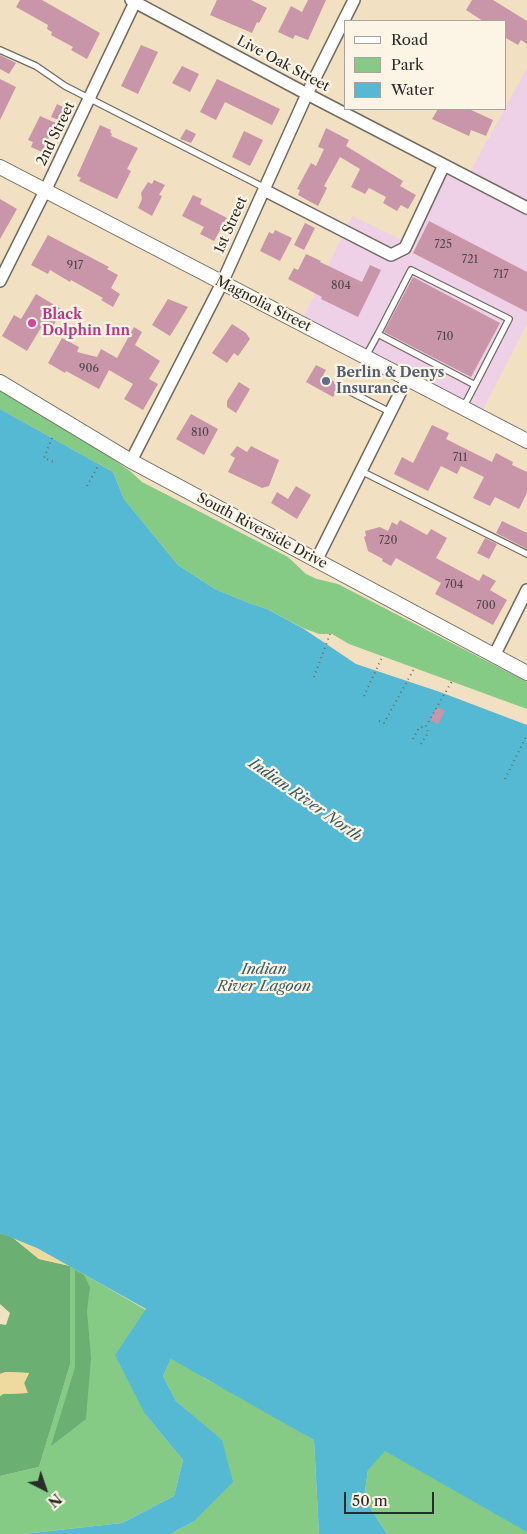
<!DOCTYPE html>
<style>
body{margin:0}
#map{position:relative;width:527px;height:1534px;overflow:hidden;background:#f1e1c2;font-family:"Libre Caslon Text",serif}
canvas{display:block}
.legend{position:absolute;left:344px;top:20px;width:162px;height:90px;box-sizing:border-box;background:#fcf5e5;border:1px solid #a8a49b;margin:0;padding:6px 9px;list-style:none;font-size:15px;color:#2b2b2b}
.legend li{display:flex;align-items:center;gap:10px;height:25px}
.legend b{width:25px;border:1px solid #a8a49b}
.north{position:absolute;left:20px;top:1464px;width:50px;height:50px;-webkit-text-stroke:4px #fcf5e5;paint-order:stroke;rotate:139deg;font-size:14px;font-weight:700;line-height:20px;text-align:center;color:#2b2b2b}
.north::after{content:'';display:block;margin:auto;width:18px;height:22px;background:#2b2b2b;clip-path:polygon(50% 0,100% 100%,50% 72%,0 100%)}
.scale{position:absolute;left:344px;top:1492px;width:90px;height:22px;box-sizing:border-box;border:2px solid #2b2b2b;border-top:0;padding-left:6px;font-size:15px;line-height:18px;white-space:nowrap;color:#2b2b2b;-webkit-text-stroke:4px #fcf5e5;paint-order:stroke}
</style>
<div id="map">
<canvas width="527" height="1534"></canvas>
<ul class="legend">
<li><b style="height:6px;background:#fff"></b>Road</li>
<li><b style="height:14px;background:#86cb85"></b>Park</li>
<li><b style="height:14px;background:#55b9d4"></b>Water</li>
</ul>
<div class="north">N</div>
<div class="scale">50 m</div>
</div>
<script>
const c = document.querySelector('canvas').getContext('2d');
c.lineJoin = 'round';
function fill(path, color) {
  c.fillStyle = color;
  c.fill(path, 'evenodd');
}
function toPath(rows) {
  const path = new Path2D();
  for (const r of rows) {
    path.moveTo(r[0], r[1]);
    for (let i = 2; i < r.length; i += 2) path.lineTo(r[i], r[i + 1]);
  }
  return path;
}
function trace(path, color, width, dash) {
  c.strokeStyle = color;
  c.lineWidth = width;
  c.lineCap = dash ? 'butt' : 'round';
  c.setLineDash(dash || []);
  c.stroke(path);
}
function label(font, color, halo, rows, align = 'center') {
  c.font = font + ' "Libre Caslon Text",serif';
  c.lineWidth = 4.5;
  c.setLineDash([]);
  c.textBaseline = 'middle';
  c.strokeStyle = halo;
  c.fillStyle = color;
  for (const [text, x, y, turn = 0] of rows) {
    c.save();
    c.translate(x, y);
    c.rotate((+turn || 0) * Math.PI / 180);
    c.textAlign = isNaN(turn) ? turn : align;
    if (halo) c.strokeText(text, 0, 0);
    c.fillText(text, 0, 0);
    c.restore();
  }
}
fill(toPath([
 [527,68,527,201,470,172],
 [439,170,527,215,527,324,482,411,303,318,352,216,404,241]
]), '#eed0e7');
fill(toPath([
 [0,389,67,427,130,471,142,482,288,557,306,574,317,579,338,584,527,682,527,709,349,644,332,634,319,634,303,628,267,609,249,603,215,589,178,565,124,499,113,472,0,409],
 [70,1266,146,1310,145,1414,183,1460,174,1496,122,1523,23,1534,0,1534,0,1476,39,1467,70,1365],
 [171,1359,196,1369,204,1378,259,1407,314,1440,319,1534,170,1534,193,1522,221,1440,176,1401,163,1376],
 [402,1448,527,1515,527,1534,387,1534,364,1498,368,1470,365,1452]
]), '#86cb85');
fill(toPath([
 [0,1233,12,1237,39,1259,70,1266,70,1365,39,1467,0,1476,0,1396,3,1394,27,1393,24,1383,29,1373,6,1372,0,1374,0,1324,6,1325,10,1313,0,1304],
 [75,1270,84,1275,90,1287,87,1311,91,1358,86,1419,51,1446,75,1367]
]), '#6caf72');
fill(toPath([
 [12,1237,37,1248,70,1266,39,1259],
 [6,1372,29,1373,24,1383,28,1393,3,1394,0,1396,0,1374]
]), '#eeda9e');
fill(toPath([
 [0,409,113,472,124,499,178,565,215,589,249,603,267,609,304,629,356,664,440,692,527,725,527,1532,385,1451,368,1470,364,1498,387,1534,319,1534,314,1440,171,1359,163,1376,176,1401,222,1440,233,1482,193,1522,170,1534,23,1534,122,1523,174,1496,183,1460,145,1414,115,1355,146,1309,37,1248,0,1233]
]), '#55b9d4');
fill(toPath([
 [20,0,42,0,100,33,87,59,71,50,73,47,51,35,52,32,47,29,48,25,16,7],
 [217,0,251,0,267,8,259,23,257,22,252,33,210,15],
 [308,0,326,0,308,40,295,35,293,39,278,32,291,6,302,12],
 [472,0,493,0,527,21,527,44,521,40,518,45,506,38,506,21,483,21,466,10],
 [141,45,158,52,138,94,121,86],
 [0,55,16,63,9,74,0,69],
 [182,66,199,74,190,92,172,83],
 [0,79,16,87,0,120],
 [217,79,280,109,272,125,225,102,216,120,200,112],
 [57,104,67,109,61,121,51,117],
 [438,109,469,109,493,120,486,136,471,130,469,136,432,119],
 [40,116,56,123,42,152,31,147,33,142,28,140],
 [100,125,111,130,110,132,112,134,111,136,138,148,127,169,131,171,117,199,79,181,81,178,77,176],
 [326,128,349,140,346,146,403,181,400,186,416,195,408,209,401,205,397,211,383,203,386,197,369,188,365,194,351,187,360,169,340,157,324,186,327,188,318,206,298,195,300,190,297,189,311,163,316,166,324,149,318,147],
 [186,129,196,134,191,143,180,139],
 [244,131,263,140,250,166,232,157],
 [154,180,165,185,159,195,162,196,152,216,138,208,142,199,141,193,148,182,152,184],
 [193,195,202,199,200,204,227,218,214,241,200,234,204,227,182,216],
 [0,199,17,209,0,239],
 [429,221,527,272,527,312,413,253],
 [305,223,315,228,304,250,294,245],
 [275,230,292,238,280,261,260,251,269,232,273,234],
 [48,235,109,267,107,269,118,275,111,288,120,294,113,307,101,300,103,298,71,280,70,282,50,270,48,274,31,265],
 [306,254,321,261,320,262,362,282,370,265,381,270,358,317,321,299,322,297,288,279,294,268,298,270],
 [413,277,500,323,471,377,384,332],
 [36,294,63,310,50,331,42,326,27,351,2,336,14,315,21,319],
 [168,299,188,307,170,336,152,325],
 [232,324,246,333,250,339,238,356,234,353,227,363,212,353],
 [134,327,142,332,135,345,160,361,149,379,158,384,143,410,124,399,133,384,109,370,99,389,66,371,65,373,48,363,62,338,79,347,77,352,97,357,101,349,117,358],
 [316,365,326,370,323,375,340,385,333,397,306,382],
 [239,382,250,389,236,413,227,407,227,401],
 [191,414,218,429,204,455,176,439],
 [432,425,449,433,446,439,492,462,496,453,513,462,512,465,527,472,527,493,519,509,495,497,490,506,473,498,484,477,461,466,457,474,441,466,428,491,394,474,402,457,413,463],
 [237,446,247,452,251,446,279,460,269,486,262,488,228,472,235,458,230,455],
 [296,486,311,495,297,519,271,503,277,492,288,499],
 [400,520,427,535,431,529,447,538,436,558,479,581,483,574,496,581,490,590,507,600,493,625,435,594,441,583,396,558,391,566,382,561,383,559,368,551,364,537,366,536,365,531,380,527,388,531,392,522,397,525],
 [502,521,527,533,527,549,496,533],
 [485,538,497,544,489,559,477,553],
 [437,707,445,711,438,724,430,720]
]), '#c896a8');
const service = toPath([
 [0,50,36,66,65,86,265,188],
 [378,334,411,270,509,319,475,385],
 [366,356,378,334,475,385,463,408],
 [345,389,390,412],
 [361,471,527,554]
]);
const minor = toPath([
 [131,0,307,94,527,208],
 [264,190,391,255,405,248,444,165],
 [0,281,45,191,136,0],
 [131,461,222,283,307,94,354,0],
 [316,561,407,379],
 [494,656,527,590]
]);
const tertiary = toPath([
 [0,167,527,441],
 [0,382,131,461,527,673]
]);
trace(service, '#706b60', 8);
trace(minor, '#706b60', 14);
trace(tertiary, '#706b60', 16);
trace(toPath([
 [52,438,44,458,54,462],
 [87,486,99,464],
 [314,677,330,634],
 [364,696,383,655],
 [379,721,384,723,415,667],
 [413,739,419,728,426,726],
 [421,744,428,733,426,726,452,681],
 [505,779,527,735]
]), '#706b60', 2, [1, 4]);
trace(service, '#fff', 5.5);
trace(minor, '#fff', 11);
trace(tertiary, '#fff', 14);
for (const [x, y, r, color] of [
 [32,323,5,"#d1479c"],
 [326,381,5,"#5c6f8a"]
]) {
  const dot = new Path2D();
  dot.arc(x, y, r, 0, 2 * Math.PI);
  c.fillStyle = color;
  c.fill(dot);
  trace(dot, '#fcf5e5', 2);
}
label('11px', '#52464a', null, [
 ["725",443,245],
 ["721",470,260],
 ["917",75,266],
 ["717",501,275],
 ["804",341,286],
 ["710",445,337],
 ["906",89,369],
 ["810",200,433],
 ["711",460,458],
 ["720",388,541],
 ["704",454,585],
 ["700",486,606]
]);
label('14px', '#2b2b2b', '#fcf5e5', [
 ["Live Oak Street",283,64,28],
 ["2nd Street",56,134,-64],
 ["1st Street",231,225,-66],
 ["Magnolia Street",263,304,27],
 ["South Riverside Drive",262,531,28]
]);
label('bold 14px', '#b23c85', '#fcf5e5', [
 ["Black",42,315],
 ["Dolphin Inn",42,331]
], 'left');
label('bold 14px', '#4e5e75', '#fcf5e5', [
 ["Berlin & Denys",336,373],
 ["Insurance",336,389]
], 'left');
label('italic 15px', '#3a5d66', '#fcf5e5', [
 ["Indian River North",305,800,35],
 ["Indian",264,970],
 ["River Lagoon",264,987]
]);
</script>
